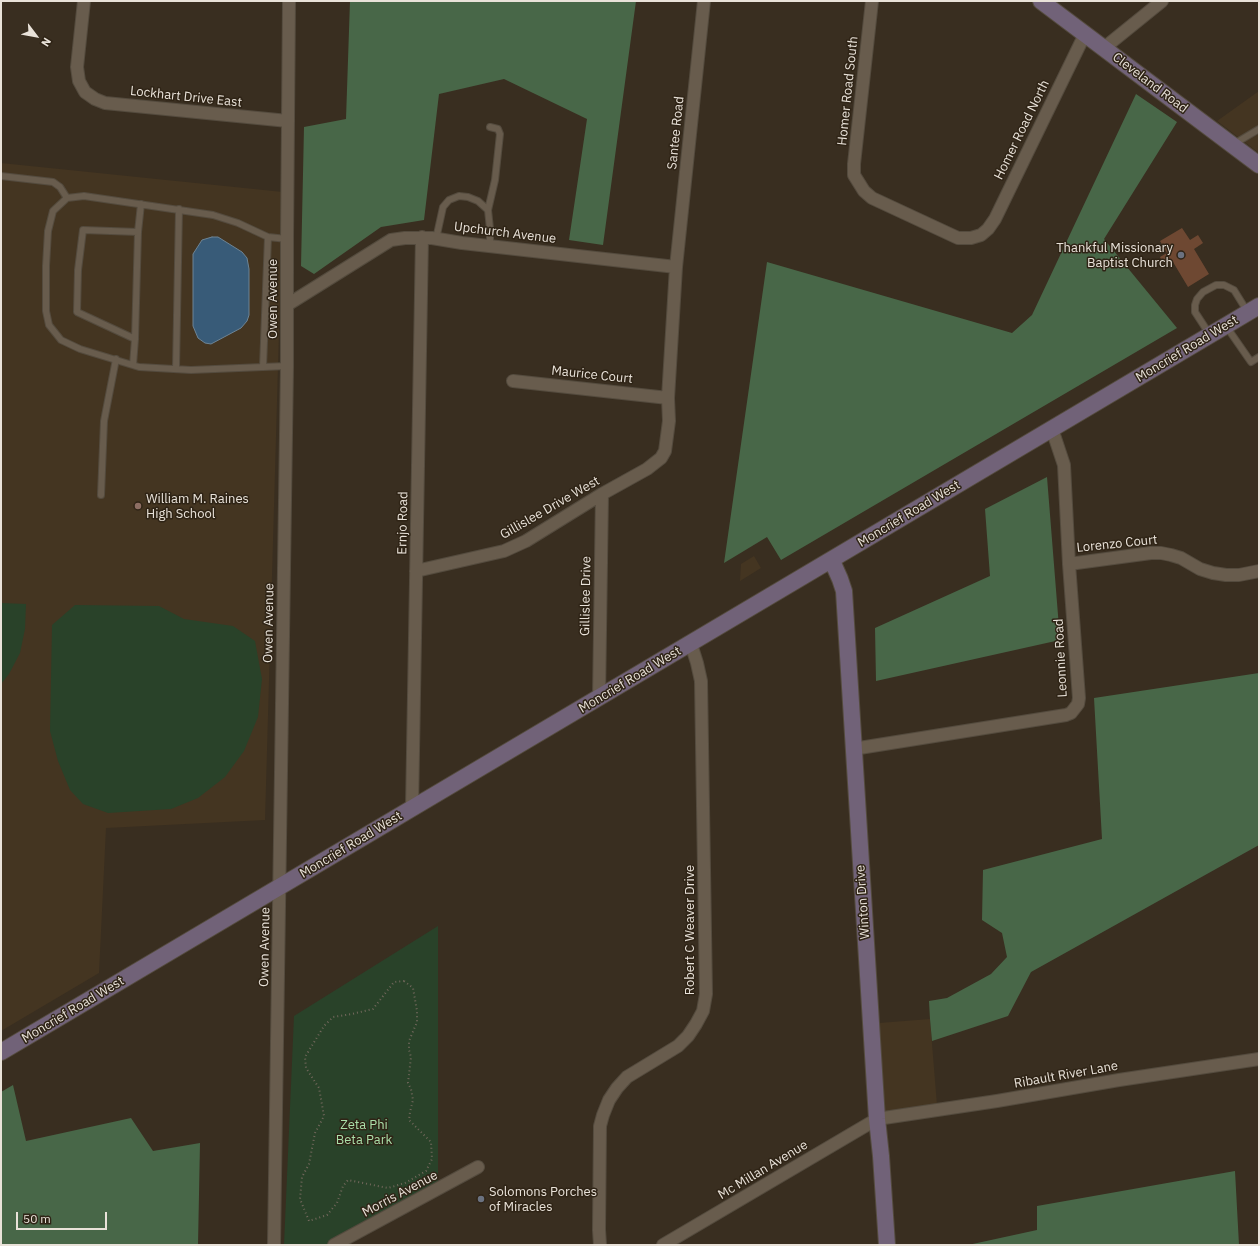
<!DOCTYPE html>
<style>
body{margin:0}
#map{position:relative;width:1260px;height:1246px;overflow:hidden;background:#392e20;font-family:"IBM Plex Sans",sans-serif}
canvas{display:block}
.frame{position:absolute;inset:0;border:2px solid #e9e2d9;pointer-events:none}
.north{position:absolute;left:16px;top:16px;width:40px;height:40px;-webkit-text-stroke:3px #2f2416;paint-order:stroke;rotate:122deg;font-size:11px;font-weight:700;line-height:16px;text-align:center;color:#e9e2d9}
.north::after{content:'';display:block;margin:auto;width:14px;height:18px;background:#e9e2d9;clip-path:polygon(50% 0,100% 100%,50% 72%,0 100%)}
.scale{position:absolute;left:16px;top:1212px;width:91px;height:18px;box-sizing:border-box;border:2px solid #e9e2d9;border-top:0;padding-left:5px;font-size:12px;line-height:14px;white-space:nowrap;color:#e9e2d9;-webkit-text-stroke:3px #2f2416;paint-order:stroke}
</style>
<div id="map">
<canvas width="1260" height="1246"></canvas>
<div class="frame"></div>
<div class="north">N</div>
<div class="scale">50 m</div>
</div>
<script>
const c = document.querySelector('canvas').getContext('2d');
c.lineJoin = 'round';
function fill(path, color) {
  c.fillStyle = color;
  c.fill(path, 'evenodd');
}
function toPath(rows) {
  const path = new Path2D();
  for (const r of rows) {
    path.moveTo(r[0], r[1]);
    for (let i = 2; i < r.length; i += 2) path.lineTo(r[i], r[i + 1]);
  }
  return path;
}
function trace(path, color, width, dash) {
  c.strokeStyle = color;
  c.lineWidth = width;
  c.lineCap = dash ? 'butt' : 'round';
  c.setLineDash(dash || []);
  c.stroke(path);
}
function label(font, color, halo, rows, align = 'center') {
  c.font = font + ' "IBM Plex Sans",sans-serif';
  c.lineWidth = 3;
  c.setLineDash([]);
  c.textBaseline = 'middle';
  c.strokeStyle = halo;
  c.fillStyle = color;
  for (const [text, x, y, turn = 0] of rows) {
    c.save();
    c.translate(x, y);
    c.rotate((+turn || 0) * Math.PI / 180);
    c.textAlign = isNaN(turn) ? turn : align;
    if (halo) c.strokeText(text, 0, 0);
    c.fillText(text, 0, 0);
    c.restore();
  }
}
fill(toPath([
 [1259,91,1259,153,1217,121],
 [1,163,283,192,265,820,106,828,99,973,1,1031],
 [754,556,761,568,740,581,741,564],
 [930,1019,937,1105,884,1112,879,1023]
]), '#443521');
fill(toPath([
 [1,603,26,604,25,629,20,653,9,674,1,684],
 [75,605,159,606,184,619,233,626,255,641,262,679,258,717,244,751,225,777,198,798,171,809,108,813,83,804,70,790,58,761,50,731,52,625],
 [438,926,438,1184,326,1245,284,1245,294,1016]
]), '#294229');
fill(toPath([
 [350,1,636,1,603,245,569,240,587,119,504,79,439,94,424,220,381,227,314,274,301,266,304,127,346,119],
 [1136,94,1177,122,1104,239,1177,328,781,560,767,537,724,563,767,262,1012,333,1032,315],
 [1047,477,1060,640,876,681,875,628,990,576,985,509],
 [1259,673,1259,845,1031,972,1008,1016,932,1041,930,1019,929,1001,947,998,991,974,1007,957,1002,933,982,920,983,870,1102,839,1094,698],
 [13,1085,26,1141,131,1118,153,1151,200,1143,198,1245,1,1245,1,1092],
 [1235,1171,1239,1245,968,1245,1037,1230,1037,1206]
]), '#486748');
const water = toPath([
 [212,237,218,237,242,252,247,258,249,269,249,315,247,321,241,328,211,344,205,343,198,338,193,326,193,254,202,240,212,237]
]);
fill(water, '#385b78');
trace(water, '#6d8495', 1);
fill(toPath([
 [1182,228,1190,240,1198,235,1203,243,1194,249,1209,274,1188,287,1173,262,1165,267,1160,257,1167,253,1160,241]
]), '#6e4832');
const lane = toPath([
 [1234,144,1259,129],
 [1,176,53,182,60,187,67,198],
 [488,210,495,180,500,134,498,129,490,127],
 [138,232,141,204],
 [287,239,268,237,238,223,213,215,84,196,67,198,53,211,48,231,46,266,46,311,49,325,61,340,80,349,139,367,191,370,287,366],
 [436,239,443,207,449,200,459,196,468,197,478,201,488,210,490,229,490,246],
 [1226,326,1251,362,1259,357],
 [1210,335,1195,312,1195,305,1197,299,1203,292,1216,285,1224,285,1234,290,1247,311],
 [133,365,135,339,138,232,83,230,78,270,77,312,135,339],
 [263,367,268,237],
 [176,369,179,209],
 [101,495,104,421,116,359]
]);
const street = toPath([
 [84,1,77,67,79,81,85,92,95,99,105,103,288,121],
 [872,1,854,164,854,175,864,191,872,198,958,238,971,238,981,235,988,229,995,219,1085,34],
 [1104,48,1162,1],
 [287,305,391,240,405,238,432,238,462,243,676,267],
 [513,381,668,398],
 [1069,564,1151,553,1161,553,1171,555,1181,558,1200,569,1213,573,1226,575,1239,575,1259,571],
 [416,571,504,551,526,541,602,494,647,469,661,458,665,451,669,421,668,398,676,267,704,1],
 [599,699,602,494],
 [853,749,1066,715,1071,713,1078,704,1079,698,1069,564,1064,465,1052,429],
 [412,809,422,237],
 [274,1245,287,366,287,239,289,1],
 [334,1245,478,1167],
 [600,1245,599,1230,600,1126,603,1115,609,1100,617,1088,627,1077,678,1046,688,1036,696,1024,703,1011,706,994,701,681,697,663,691,644],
 [663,1245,877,1119,997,1101,1119,1080,1259,1059]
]);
const secondary = toPath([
 [1041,1,1259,165],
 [832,561,840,579,844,591,877,1119,881,1156,887,1245],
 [1,1052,1259,306]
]);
trace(lane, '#544b3e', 8);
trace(street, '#544b3e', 14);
trace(secondary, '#544b3e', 18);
trace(toPath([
 [404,981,413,988,417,1011,417,1022,409,1041,409,1050,411,1057,408,1083,411,1089,413,1100,410,1112,409,1120,431,1142,432,1159,426,1171,405,1183,388,1188,348,1180,343,1186,337,1203,327,1215,309,1221,300,1199,302,1177,309,1164,315,1133,324,1116,319,1088,306,1068,305,1057,324,1026,333,1017,352,1014,373,1009,394,982,404,981]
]), '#72685c', 2, [1, 3]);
trace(lane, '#685c4d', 6);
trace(street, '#685c4d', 12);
trace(secondary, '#716278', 16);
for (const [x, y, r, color] of [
 [1181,255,4,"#6b7280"],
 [138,506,4,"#8d6e63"],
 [481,1199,4,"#6b7280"]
]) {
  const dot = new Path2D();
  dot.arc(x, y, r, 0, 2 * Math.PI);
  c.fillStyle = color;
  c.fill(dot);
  trace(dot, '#2f2416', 1.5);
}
label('13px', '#e9e2d9', '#2f2416', [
 ["Cleveland Road",1150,83,37],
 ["Homer Road South",848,91,-84],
 ["Lockhart Drive East",186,97,6],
 ["Homer Road North",1022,130,-64],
 ["Santee Road",676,133,-84],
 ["Upchurch Avenue",505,233,7],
 ["Owen Avenue",273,299,-90],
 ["Moncrief Road West",1187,349,-31],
 ["Maurice Court",592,375,6],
 ["Gillislee Drive West",550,508,-30],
 ["Moncrief Road West",909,514,-31],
 ["Ernjo Road",403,523,-89],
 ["Lorenzo Court",1117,544,-6],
 ["Gillislee Drive",586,596,-89],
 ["Owen Avenue",269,623,-89],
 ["Leonnie Road",1061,658,-93],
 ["Moncrief Road West",630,680,-31],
 ["Moncrief Road West",351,845,-31],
 ["Winton Drive",863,902,-94],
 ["Robert C Weaver Drive",690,930,-90],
 ["Owen Avenue",265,947,-89],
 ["Moncrief Road West",73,1010,-31],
 ["Ribault River Lane",1066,1075,-10],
 ["Mc Millan Avenue",763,1170,-31],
 ["Morris Avenue",400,1194,-28]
]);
label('13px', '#e9e2d9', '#2f2416', [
 ["Thankful Missionary",1173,248,"right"],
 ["Baptist Church",1173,263,"right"],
 ["William M. Raines",146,499],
 ["High School",146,514],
 ["Solomons Porches",489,1192],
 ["of Miracles",489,1207]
], 'left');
label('13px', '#aadfa9', '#2f2416', [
 ["Zeta Phi",364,1125],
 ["Beta Park",364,1140]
]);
</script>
